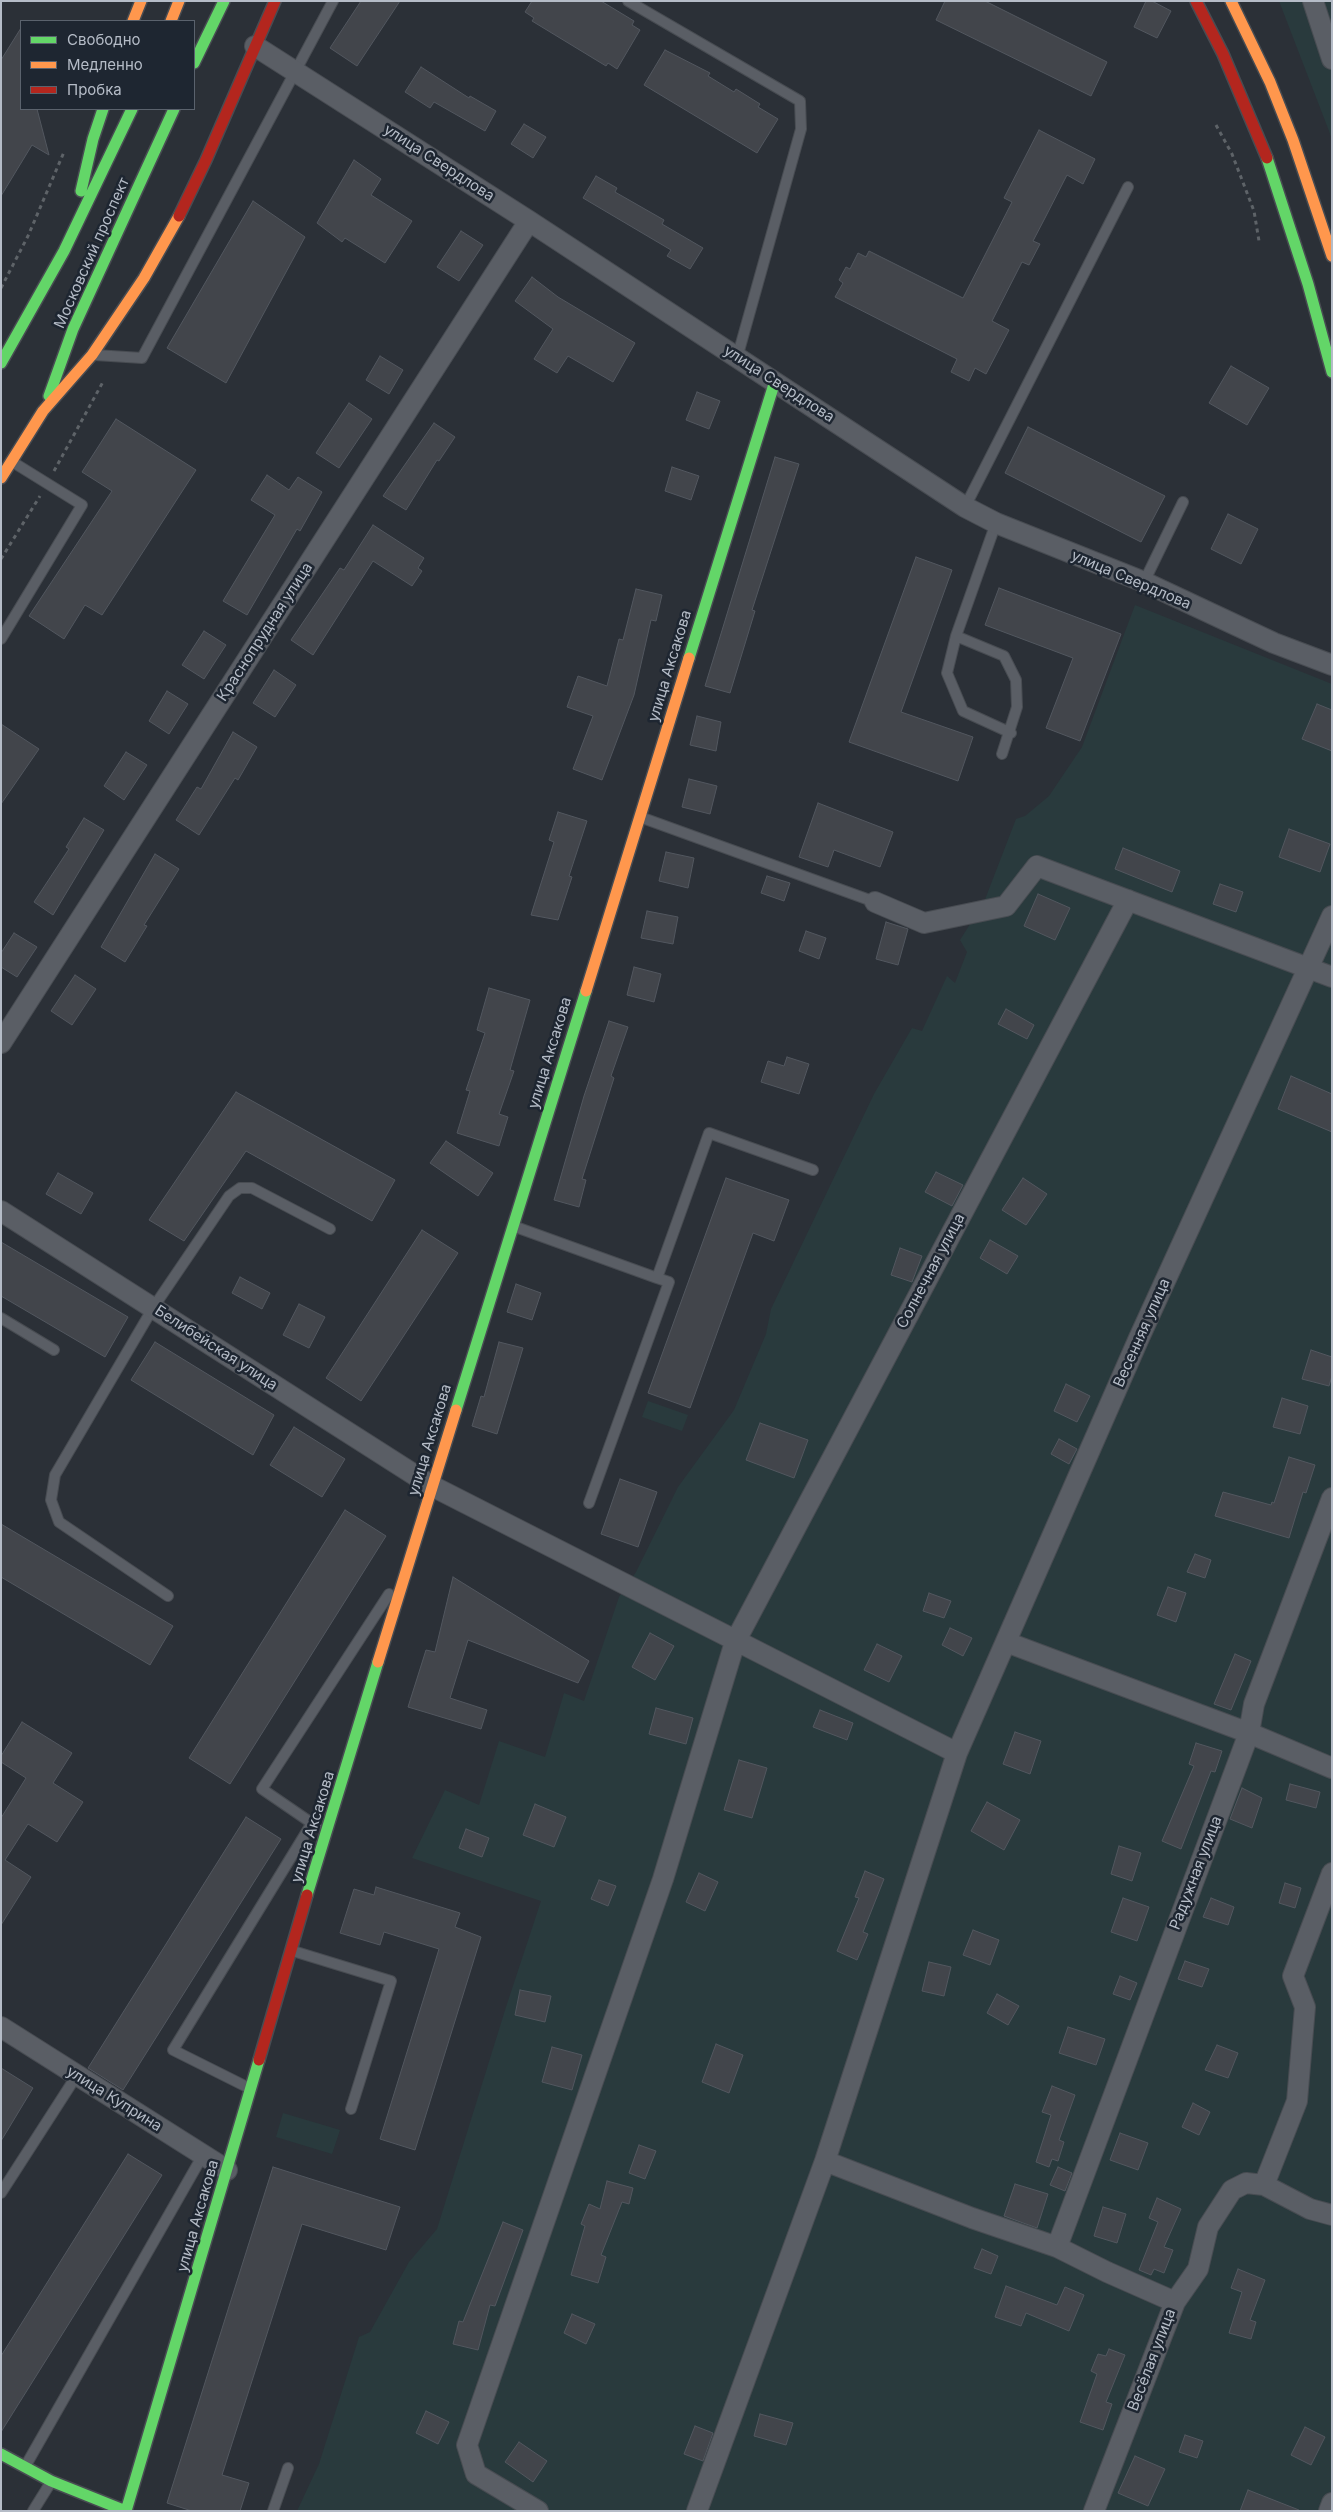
<!DOCTYPE html>
<meta charset="utf-8">
<style>
body{margin:0}
#map{position:relative;width:1333px;height:2512px;overflow:hidden;background:#2b3037;font-family:Inter,sans-serif}
canvas{display:block}
.frame{position:absolute;inset:0;border:2px solid #b5bcc7;pointer-events:none}
.legend{position:absolute;left:20px;top:20px;width:175px;height:90px;box-sizing:border-box;background:#1e2631;border:1px solid #5a626d;margin:0;padding:6px 9px;list-style:none;font-size:15px;color:#b5bcc7}
.legend li{display:flex;align-items:center;gap:10px;height:25px}
.legend b{width:25px;border:1px solid #5a626d}
</style>
<div id="map">
<canvas width="1333" height="2512"></canvas>
<div class="frame"></div>
<ul class="legend">
<li><b style="height:6px;background:#63d668"></b>Свободно</li>
<li><b style="height:6px;background:#ff974d"></b>Медленно</li>
<li><b style="height:6px;background:#b3261e"></b>Пробка</li>
</ul>
</div>
<script>
const c = document.querySelector('canvas').getContext('2d');
c.lineJoin = 'round';
function fill(path, color) {
  c.fillStyle = color;
  c.fill(path, 'evenodd');
}
function toPath(rows) {
  const path = new Path2D();
  for (const r of rows) {
    path.moveTo(r[0], r[1]);
    for (let i = 2; i < r.length; i += 2) path.lineTo(r[i], r[i + 1]);
  }
  return path;
}
function trace(path, color, width, dash) {
  c.strokeStyle = color;
  c.lineWidth = width;
  c.lineCap = dash ? 'butt' : 'round';
  c.setLineDash(dash || []);
  c.stroke(path);
}
function label(font, color, halo, rows, align = 'center') {
  c.font = font + ' Inter,sans-serif';
  c.lineWidth = 5;
  c.setLineDash([]);
  c.textBaseline = 'middle';
  c.strokeStyle = halo;
  c.fillStyle = color;
  for (const [text, x, y, turn = 0] of rows) {
    c.save();
    c.translate(x, y);
    c.rotate((+turn || 0) * Math.PI / 180);
    c.textAlign = isNaN(turn) ? turn : align;
    if (halo) c.strokeText(text, 0, 0);
    c.fillText(text, 0, 0);
    c.restore();
  }
}
fill(toPath([
 [1279,1,1332,1,1332,140,1329,131],
 [1135,605,1332,684,1332,2511,297,2511,319,2464,359,2337,370,2332,409,2262,437,2229,506,2007,541,1901,412,1858,445,1790,479,1805,499,1741,545,1757,564,1693,584,1701,619,1597,636,1572,678,1487,734,1410,766,1334,771,1309,874,1094,912,1028,922,1031,947,976,955,983,967,952,960,940,984,902,1016,819,1025,816,1049,796,1082,747],
 [648,1401,688,1415,682,1431,642,1417],
 [283,2113,340,2130,332,2154,276,2137]
]), '#293a3d');
const building = toPath([
 [361,1,400,1,357,66,330,48,361,1],
 [532,1,601,1,634,21,632,25,640,30,617,69,608,63,606,66,532,21,534,18,525,12,532,1],
 [945,1,985,1,1107,62,1091,96,936,20,945,1],
 [1146,1,1152,1,1171,11,1157,38,1134,27,1146,1],
 [21,28,21,109,37,109,49,155,32,145,1,196,1,60,21,28],
 [665,50,710,73,708,76,734,92,736,89,760,104,758,107,778,119,757,153,644,85,665,50],
 [421,67,469,98,470,96,496,111,485,131,434,102,430,108,405,92,421,67],
 [524,124,546,137,533,158,511,144,524,124],
 [1039,130,1095,159,1083,184,1067,175,1045,218,1033,241,1040,244,1029,265,1022,262,992,321,1009,330,986,374,975,368,969,381,951,372,957,359,835,297,843,283,839,280,846,267,850,269,858,253,866,257,869,251,963,298,1012,202,1004,198,1039,130],
 [354,160,381,179,371,195,412,221,385,263,345,238,342,242,317,223,354,160],
 [596,176,617,188,615,192,664,220,662,224,703,248,690,269,667,256,671,250,583,198,596,176],
 [253,201,305,237,226,383,167,348,253,201],
 [461,231,483,245,459,281,437,267,461,231],
 [532,277,558,297,635,343,613,382,568,356,557,373,534,359,553,329,515,301,532,277],
 [380,356,403,370,389,394,366,380,380,356],
 [1231,366,1269,388,1247,425,1209,403,1231,366],
 [697,392,720,401,709,429,686,420,697,392],
 [349,403,372,419,339,468,316,453,349,403],
 [116,419,196,470,102,615,85,605,64,639,29,616,112,491,82,472,116,419],
 [434,423,455,437,439,461,437,460,406,510,383,496,434,423],
 [1028,427,1165,496,1141,542,1005,473,1028,427],
 [775,457,799,464,752,610,755,611,730,693,705,686,775,457],
 [672,467,699,476,691,500,665,491,672,467],
 [267,475,289,490,298,477,322,492,300,531,297,529,247,615,223,601,275,515,251,500,267,475],
 [1228,514,1258,529,1241,564,1211,549,1228,514],
 [373,525,424,558,418,568,422,571,412,586,373,561,313,655,291,640,340,568,344,570,373,525],
 [916,557,952,570,901,712,973,737,958,781,849,742,916,557],
 [999,588,1121,634,1080,741,1046,728,1073,658,985,625,999,588],
 [636,589,662,595,656,621,651,620,634,695,602,780,573,769,593,716,567,707,578,676,607,686,619,639,623,640,636,589],
 [204,631,226,645,204,679,182,665,204,631],
 [274,670,296,685,275,717,253,703,274,670],
 [167,691,188,704,169,734,149,721,167,691],
 [1317,704,1332,710,1332,751,1302,739,1317,704],
 [697,716,721,722,716,751,690,745,697,716],
 [1,724,39,749,1,804,1,724],
 [233,732,257,747,238,780,235,778,199,835,176,820,197,787,201,789,233,732],
 [126,752,147,765,124,800,104,786,126,752],
 [689,779,717,786,710,814,682,807,689,779],
 [818,803,893,832,880,867,834,850,828,867,799,857,818,803],
 [558,812,587,821,569,876,572,877,558,920,531,915,554,842,549,840,558,812],
 [84,818,104,830,53,915,34,902,69,849,66,847,84,818],
 [1289,829,1330,844,1320,872,1279,857,1289,829],
 [1123,848,1180,871,1172,892,1115,869,1123,848],
 [666,852,694,858,688,888,659,881,666,852],
 [155,854,179,869,144,925,147,926,125,962,101,947,155,854],
 [767,876,790,883,784,901,761,893,767,876],
 [1220,884,1243,892,1236,912,1213,904,1220,884],
 [1038,894,1070,908,1055,940,1024,926,1038,894],
 [647,911,678,917,673,944,641,938,647,911],
 [886,922,908,929,898,965,876,959,886,922],
 [806,931,826,938,819,959,799,951,806,931],
 [14,933,37,947,17,977,1,967,1,953,14,933],
 [634,967,661,974,654,1002,627,995,634,967],
 [75,975,96,989,72,1025,51,1011,75,975],
 [489,988,530,1000,510,1070,514,1071,499,1114,508,1117,499,1146,457,1133,470,1091,466,1090,485,1033,477,1030,489,988],
 [1006,1009,1034,1025,1027,1039,998,1024,1006,1009],
 [609,1021,628,1027,611,1076,614,1078,582,1179,586,1180,579,1207,554,1200,584,1096,609,1021],
 [787,1057,809,1064,799,1094,761,1082,768,1061,784,1066,787,1057],
 [1291,1076,1332,1094,1332,1132,1278,1109,1291,1076],
 [236,1092,395,1180,372,1221,246,1151,184,1241,149,1220,236,1092],
 [446,1141,493,1173,478,1196,430,1163,446,1141],
 [936,1172,963,1185,952,1206,925,1192,936,1172],
 [58,1173,93,1193,81,1214,46,1194,58,1173],
 [726,1178,789,1200,774,1241,753,1233,690,1408,648,1393,726,1178],
 [1023,1178,1047,1194,1026,1225,1002,1210,1023,1178],
 [422,1230,458,1253,361,1401,326,1378,422,1230],
 [990,1240,1018,1256,1007,1274,980,1258,990,1240],
 [1,1242,128,1317,105,1357,1,1296,1,1242],
 [900,1248,922,1256,912,1282,891,1275,900,1248],
 [240,1277,270,1293,262,1309,232,1293,240,1277],
 [516,1284,541,1293,532,1320,507,1312,516,1284],
 [299,1304,325,1317,309,1348,283,1335,299,1304],
 [155,1342,274,1415,253,1455,131,1380,155,1342],
 [499,1342,523,1348,497,1434,472,1426,481,1396,484,1397,499,1342],
 [1311,1350,1332,1357,1332,1376,1329,1386,1302,1379,1311,1350],
 [1066,1384,1090,1396,1077,1422,1054,1411,1066,1384],
 [1282,1398,1308,1406,1300,1434,1273,1427,1282,1398],
 [760,1423,808,1440,794,1478,746,1460,760,1423],
 [294,1427,345,1459,322,1497,270,1465,294,1427],
 [1059,1439,1077,1449,1069,1464,1051,1454,1059,1439],
 [1289,1457,1315,1465,1306,1493,1303,1492,1289,1538,1215,1516,1223,1492,1271,1505,1272,1502,1274,1503,1289,1457],
 [620,1479,657,1492,638,1547,601,1534,620,1479],
 [345,1510,386,1536,230,1784,189,1758,345,1510],
 [1,1524,173,1626,150,1665,1,1577,1,1524],
 [1195,1554,1211,1560,1205,1578,1187,1572,1195,1554],
 [453,1577,589,1661,578,1683,468,1640,450,1698,487,1710,481,1729,408,1707,426,1650,435,1652,453,1577],
 [1168,1587,1186,1593,1176,1622,1157,1615,1168,1587],
 [929,1593,951,1601,944,1618,923,1611,929,1593],
 [950,1628,972,1638,963,1656,942,1645,950,1628],
 [650,1633,674,1646,655,1680,632,1667,650,1633],
 [877,1644,902,1656,889,1682,864,1670,877,1644],
 [1235,1654,1251,1661,1231,1710,1214,1704,1235,1654],
 [656,1708,693,1718,686,1744,649,1734,656,1708],
 [820,1710,853,1723,847,1740,813,1727,820,1710],
 [22,1722,72,1753,53,1783,83,1802,57,1842,28,1824,5,1860,31,1877,1,1925,1,1818,26,1778,1,1762,1,1756,22,1722],
 [1015,1732,1041,1741,1030,1774,1003,1764,1015,1732],
 [1196,1743,1222,1751,1215,1772,1211,1771,1181,1849,1162,1841,1194,1766,1189,1764,1196,1743],
 [739,1760,767,1768,752,1818,724,1810,739,1760],
 [1290,1784,1320,1792,1316,1808,1286,1800,1290,1784],
 [1242,1788,1262,1798,1252,1828,1230,1819,1242,1788],
 [987,1802,1020,1820,1004,1850,971,1831,987,1802],
 [535,1804,566,1817,554,1847,523,1835,535,1804],
 [246,1817,281,1839,123,2090,88,2068,246,1817],
 [466,1829,489,1838,482,1857,459,1848,466,1829],
 [1119,1846,1141,1853,1132,1881,1111,1874,1119,1846],
 [865,1871,884,1879,863,1932,868,1934,857,1960,837,1951,859,1898,855,1897,865,1871],
 [699,1873,718,1882,705,1911,686,1902,699,1873],
 [599,1880,616,1886,608,1906,591,1899,599,1880],
 [1285,1883,1301,1888,1295,1908,1279,1903,1285,1883],
 [376,1887,460,1913,455,1927,481,1937,415,2150,380,2139,439,1949,384,1932,380,1945,340,1933,354,1889,374,1895,376,1887],
 [1123,1898,1149,1907,1137,1941,1111,1932,1123,1898],
 [1211,1898,1234,1907,1228,1925,1203,1917,1211,1898],
 [973,1930,999,1940,990,1965,963,1955,973,1930],
 [1185,1961,1209,1969,1202,1987,1178,1979,1185,1961],
 [929,1962,951,1967,944,1996,922,1991,929,1962],
 [1120,1976,1137,1983,1130,2000,1113,1994,1120,1976],
 [520,1990,551,1996,545,2022,515,2015,520,1990],
 [997,1994,1019,2006,1008,2025,987,2013,997,1994],
 [1068,2027,1105,2039,1096,2065,1059,2053,1068,2027],
 [716,2044,743,2055,729,2093,702,2082,716,2044],
 [1217,2045,1238,2053,1228,2078,1205,2070,1217,2045],
 [552,2047,582,2055,572,2090,542,2082,552,2047],
 [1,2068,33,2088,1,2141,1,2068],
 [1052,2086,1075,2095,1059,2140,1064,2142,1058,2161,1052,2159,1049,2167,1036,2162,1051,2115,1042,2112,1052,2086],
 [1193,2103,1210,2112,1199,2135,1182,2127,1193,2103],
 [1120,2133,1148,2143,1138,2170,1110,2160,1120,2133],
 [639,2145,656,2151,645,2179,629,2173,639,2145],
 [128,2154,162,2175,1,2432,1,2356,128,2154],
 [273,2167,400,2207,386,2250,302,2224,222,2475,249,2483,240,2511,192,2511,167,2503,273,2167],
 [1058,2167,1072,2173,1065,2191,1050,2185,1058,2167],
 [607,2181,633,2188,629,2204,622,2202,601,2255,606,2257,598,2283,571,2275,585,2226,581,2224,589,2204,600,2209,607,2181],
 [1015,2184,1048,2194,1037,2228,1004,2216,1015,2184],
 [1157,2198,1181,2209,1164,2247,1173,2250,1164,2273,1154,2269,1151,2275,1139,2270,1158,2222,1149,2218,1157,2198],
 [1103,2207,1126,2214,1117,2243,1094,2236,1103,2207],
 [503,2222,523,2230,495,2306,490,2305,478,2350,453,2344,459,2321,463,2322,503,2222],
 [982,2249,998,2256,991,2274,974,2268,982,2249],
 [1238,2269,1265,2280,1250,2320,1256,2322,1251,2339,1229,2333,1242,2292,1231,2288,1238,2269],
 [1006,2286,1057,2305,1065,2287,1084,2295,1069,2331,1026,2313,1021,2326,995,2317,1006,2286],
 [572,2314,595,2324,586,2344,564,2333,572,2314],
 [1109,2349,1125,2355,1106,2402,1112,2404,1103,2430,1080,2422,1097,2374,1091,2371,1098,2354,1106,2356,1109,2349],
 [426,2411,449,2422,438,2444,416,2433,426,2411],
 [760,2414,793,2423,786,2445,754,2436,760,2414],
 [695,2426,713,2433,703,2461,684,2454,695,2426],
 [1305,2427,1325,2437,1311,2465,1291,2455,1305,2427],
 [1185,2435,1203,2441,1197,2458,1179,2452,1185,2435],
 [519,2442,547,2461,533,2482,505,2462,519,2442],
 [1135,2456,1165,2469,1148,2506,1118,2493,1135,2456],
 [1248,2490,1299,2510,1299,2511,1240,2511,1248,2490]
]);
fill(building, '#42454b');
trace(building, '#52575f', 1);
const lane = toPath([
 [628,1,800,101,801,129,737,358],
 [95,355,142,358,333,1],
 [965,507,1128,187],
 [996,523,956,636,947,673,963,711,1011,733],
 [1144,582,1183,502],
 [956,636,1004,656,1016,680,1017,707,1002,754],
 [1,639,82,505,11,461],
 [640,817,875,902],
 [513,1226,657,1278,709,1133,813,1170],
 [1,1318,54,1350],
 [589,1503,669,1282,657,1278],
 [168,1596,59,1522,51,1500,55,1475,153,1308,229,1196,240,1188,252,1188,330,1229],
 [316,1826,262,1789,389,1594],
 [293,1951,391,1981,351,2109],
 [249,2088,173,2050,312,1823],
 [1,2193,77,2075],
 [26,2465,203,2155],
 [33,2511,51,2482],
 [273,2511,288,2468]
]);
const street = toPath([
 [1313,1,1332,59],
 [255,46,529,221,965,507,996,523,1144,582,1274,643,1332,665],
 [875,902,924,923,1006,906,1037,866,1332,977],
 [1,1043,529,221],
 [1,1211,432,1486,957,1753],
 [1006,1642,1249,1733,1332,1768],
 [1,2027,227,2170],
 [825,2161,972,2218,1057,2247,1107,2272,1175,2302],
 [1264,2185,1297,2101,1305,2007,1293,1976,1332,1873],
 [1057,2247,1249,1733,1254,1704,1332,1498],
 [538,2511,476,2474,467,2445,663,1879,735,1642,1128,900],
 [697,2511,825,2161,957,1753,1139,1338,1332,916],
 [1094,2511,1175,2302,1198,2269,1208,2227,1232,2190,1246,2183,1264,2185,1310,2209,1332,2215],
 [1329,2511,1332,2503]
]);
const fast = toPath([
 [194,63,224,1],
 [1267,158,1308,284,1332,372],
 [81,191,93,139,103,109],
 [1,363,64,251,132,109],
 [49,396,73,329,174,109],
 [689,658,775,381],
 [456,1410,586,991],
 [307,1895,378,1662],
 [1,2454,51,2481,126,2511],
 [126,2511,259,2060]
]);
const slow = toPath([
 [1231,1,1270,82,1293,140,1332,256],
 [133,21,141,1],
 [171,21,179,1],
 [1,478,43,411,92,355,144,278,179,216],
 [586,991,689,658],
 [378,1662,456,1410]
]);
const jam = toPath([
 [1196,1,1223,54,1267,158],
 [179,216,206,160,275,1],
 [259,2060,307,1895]
]);
trace(lane, '#484c52', 12);
trace(street, '#484c52', 22);
trace(fast, '#484c52', 14);
trace(slow, '#484c52', 14);
trace(jam, '#484c52', 14);
trace(toPath([
 [1216,125,1232,154,1254,211,1259,241],
 [1,288,28,236,64,152],
 [54,471,104,380],
 [1,559,40,496]
]), '#5e6368', 3, [4, 4]);
trace(lane, '#5a5e65', 10);
trace(street, '#5a5e65', 20);
trace(fast, '#63d668', 11);
trace(slow, '#ff974d', 11);
trace(jam, '#b3261e', 11);
label('15px', '#b5bcc7', '#1e2631', [
 ["улица Свердлова",439,163,33],
 ["Московский проспект",92,253,-66],
 ["улица Свердлова",779,384,33],
 ["улица Свердлова",1131,580,23],
 ["Краснопрудная улица",265,632,-57],
 ["улица Аксакова",670,666,-73],
 ["улица Аксакова",550,1053,-73],
 ["Солнечная улица",931,1271,-62],
 ["Весенняя улица",1142,1333,-66],
 ["Белибейская улица",216,1348,33],
 ["улица Аксакова",430,1440,-73],
 ["улица Аксакова",313,1827,-73],
 ["Радужная улица",1196,1873,-69],
 ["улица Куприна",114,2099,32],
 ["улица Аксакова",198,2216,-74],
 ["Весёлая улица",1152,2360,-69]
]);
</script>
